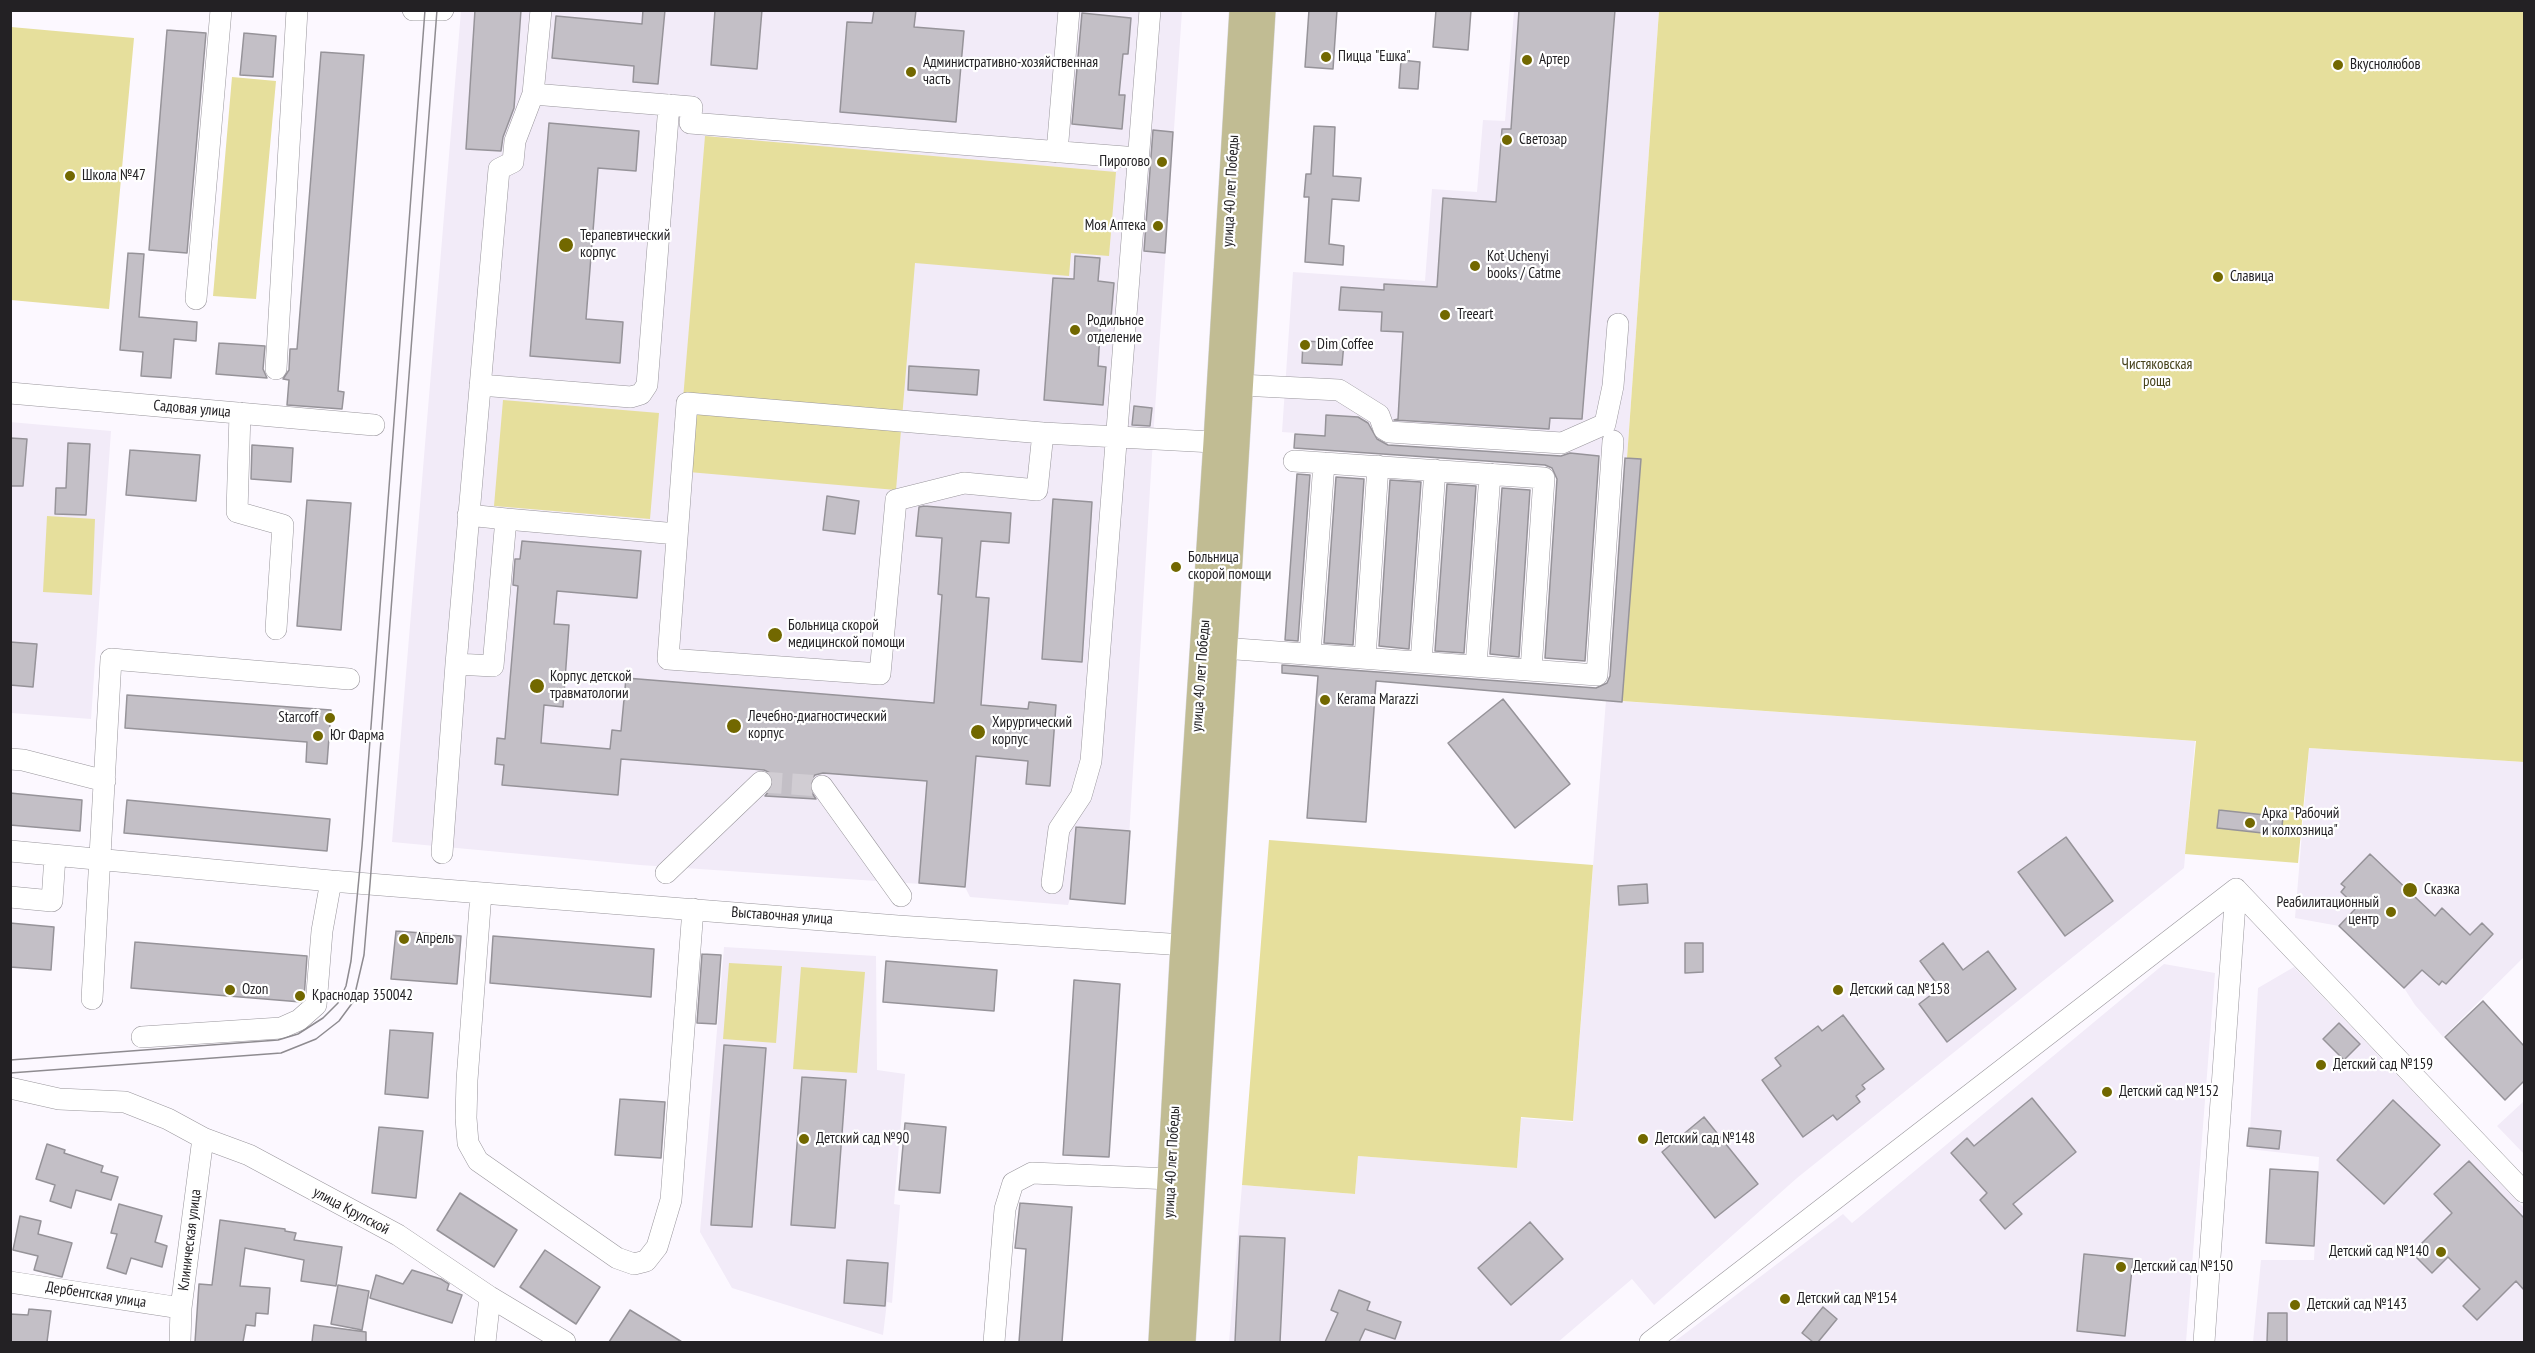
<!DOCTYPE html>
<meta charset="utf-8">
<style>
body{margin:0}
#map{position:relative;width:2535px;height:1353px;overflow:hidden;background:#fcf8ff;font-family:"PT Sans Narrow",sans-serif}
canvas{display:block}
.frame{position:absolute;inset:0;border:12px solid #232124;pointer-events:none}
</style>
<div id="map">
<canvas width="2535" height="1353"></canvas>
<div class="frame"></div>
</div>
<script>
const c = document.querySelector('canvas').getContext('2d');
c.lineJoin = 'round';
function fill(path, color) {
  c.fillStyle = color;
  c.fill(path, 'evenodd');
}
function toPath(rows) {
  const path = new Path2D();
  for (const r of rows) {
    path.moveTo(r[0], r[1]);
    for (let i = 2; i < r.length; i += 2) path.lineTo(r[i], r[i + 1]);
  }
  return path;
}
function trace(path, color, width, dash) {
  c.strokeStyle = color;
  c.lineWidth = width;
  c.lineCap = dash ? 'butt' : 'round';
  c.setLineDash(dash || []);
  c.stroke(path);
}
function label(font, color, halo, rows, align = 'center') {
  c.font = font + ' "PT Sans Narrow",sans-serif';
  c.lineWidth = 4.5;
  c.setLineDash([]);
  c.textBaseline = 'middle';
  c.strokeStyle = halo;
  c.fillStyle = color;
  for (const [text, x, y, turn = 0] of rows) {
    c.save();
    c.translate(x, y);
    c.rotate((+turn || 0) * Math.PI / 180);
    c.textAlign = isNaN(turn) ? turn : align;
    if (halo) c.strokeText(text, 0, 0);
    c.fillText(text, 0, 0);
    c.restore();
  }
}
fill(toPath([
 [461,11,1182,11,1153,439,1125,904,1070,899,1068,905,970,897,965,887,640,865,392,842],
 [1514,11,1659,11,1627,458,1282,432,1293,272,1425,281,1432,189,1477,192,1483,120,1505,121],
 [10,422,111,431,91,719,11,713],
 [1606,700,2195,741,2184,868,1797,1178,1654,1305,1632,1279,1558,1342,1229,1342,1242,1185,1355,1194,1358,1156,1517,1168,1521,1118,1573,1122],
 [2309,748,2524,762,2524,959,2523,958,2443,1037,2415,1005,2404,988,2339,926,2295,918],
 [724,947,876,956,877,1070,905,1074,894,1204,900,1205,892,1303,887,1302,883,1335,732,1288,700,1232],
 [2164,964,2215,973,2186,1342,1674,1342,1843,1214,1852,1223],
 [2294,967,2524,1208,2524,1342,2253,1342,2261,1260,2314,1260,2319,1157,2249,1149,2258,988],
 [2524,1101,2524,1154,2497,1126]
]), '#f2ebf8');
fill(toPath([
 [1659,11,2524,11,2524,762,2309,748,2298,863,2185,854,2196,741,1622,701,1641,459,1627,458],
 [2219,811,2283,817,2281,835,2218,828],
 [11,27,134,38,109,309,11,300],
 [232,77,276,81,256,299,213,296],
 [705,136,1116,172,1109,256,1071,253,1069,276,915,263,896,490,677,471],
 [503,400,659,413,650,519,494,506],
 [47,516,95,519,92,595,43,592],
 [1269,840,1593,865,1573,1121,1521,1117,1517,1168,1358,1156,1355,1194,1242,1185],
 [729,963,782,966,776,1043,723,1039],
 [801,967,865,972,857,1073,793,1069]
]), '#e6df9c');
const building = toPath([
 [475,10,521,10,514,108,503,137,501,151,466,149,475,10],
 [643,10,665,10,658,84,633,82,634,66,552,58,556,16,642,24,643,10],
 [715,10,762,10,757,69,711,65,715,10],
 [874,10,916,10,914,27,964,31,956,122,840,112,847,22,872,23,874,10],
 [1309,10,1337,10,1333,69,1305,67,1309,10],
 [1436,10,1471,10,1468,50,1433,47,1436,10],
 [1519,10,1615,10,1582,419,1550,418,1549,429,1394,420,1398,419,1403,332,1381,331,1382,312,1339,310,1341,287,1384,290,1384,284,1437,287,1443,198,1496,202,1502,129,1511,129,1519,10],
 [1082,13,1131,18,1128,54,1123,54,1119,95,1125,95,1122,129,1072,124,1082,13],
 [167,30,206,33,187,253,149,250,167,30],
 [244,33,276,36,273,77,240,75,244,33],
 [321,52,364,55,338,391,344,392,342,409,287,405,289,380,283,379,289,370,290,349,297,349,321,52],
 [1401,60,1420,62,1418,89,1399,88,1401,60],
 [549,123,639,131,636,171,598,168,586,319,623,322,620,363,530,356,549,123],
 [1314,126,1335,127,1333,176,1361,178,1359,201,1332,199,1329,244,1344,246,1343,265,1305,262,1309,197,1304,197,1306,174,1311,174,1314,126],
 [1153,130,1173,132,1165,253,1144,251,1153,130],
 [128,253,144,254,139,317,197,322,196,341,174,339,171,378,141,376,143,352,120,350,128,253],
 [1075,256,1100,258,1098,281,1114,283,1111,318,1101,317,1098,366,1106,367,1103,405,1044,400,1053,278,1074,279,1075,256],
 [1303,341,1344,343,1342,365,1302,363,1303,341],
 [219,343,265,346,263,369,267,378,216,374,219,343],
 [909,366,979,370,977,395,908,390,909,366],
 [1134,406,1152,408,1150,426,1132,425,1134,406],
 [1326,415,1358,417,1368,423,1377,439,1388,445,1561,456,1570,453,1599,456,1585,661,1545,658,1557,479,1552,468,1545,465,1294,448,1295,434,1325,436,1326,415],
 [10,438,27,439,23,486,10,486,10,438],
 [68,443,90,444,86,515,55,514,56,488,66,488,68,443],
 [252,445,293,448,291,482,251,479,252,445],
 [130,450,200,455,196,501,126,495,130,450],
 [1625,458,1641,459,1622,702,1376,681,1366,822,1307,818,1318,676,1282,673,1282,665,1596,688,1607,683,1610,676,1625,458],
 [1297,474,1310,475,1298,641,1285,640,1297,474],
 [1336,477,1364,479,1353,645,1324,643,1336,477],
 [1390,480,1421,482,1409,649,1379,646,1390,480],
 [1447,484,1476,486,1464,653,1435,651,1447,484],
 [1502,488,1530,490,1519,657,1490,654,1502,488],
 [827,496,859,501,855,534,823,530,827,496],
 [1053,499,1092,502,1082,662,1042,659,1053,499],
 [307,500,351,503,341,630,297,626,307,500],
 [924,506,1011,513,1009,543,981,541,976,597,989,598,981,705,1028,709,1029,702,1056,705,1050,786,1026,784,1028,761,976,756,965,887,919,883,927,781,823,773,815,775,810,781,809,788,816,799,765,796,773,786,773,780,770,773,764,770,621,759,618,795,502,785,504,765,495,764,497,738,505,739,518,586,513,585,515,559,520,559,522,541,641,551,637,598,557,591,554,624,569,625,563,707,544,705,541,743,610,749,612,730,621,731,626,678,934,703,942,595,938,594,942,538,916,536,919,507,924,506],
 [10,642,37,644,33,687,10,685,10,642],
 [127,695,331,710,327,764,306,762,307,742,125,728,127,695],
 [1503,699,1570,784,1515,828,1448,743,1503,699],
 [10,793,82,800,80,831,10,825,10,793],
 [127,800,330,819,327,851,124,833,127,800],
 [2219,810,2283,817,2281,835,2217,828,2219,810],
 [1076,827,1130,831,1125,904,1070,899,1076,827],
 [2066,837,2113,901,2065,936,2018,872,2066,837],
 [2370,854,2435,916,2442,908,2470,935,2482,923,2493,934,2446,984,2442,981,2439,985,2422,970,2404,988,2339,926,2357,907,2341,892,2345,887,2341,884,2370,854],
 [1647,884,1648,903,1619,905,1618,886,1647,884],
 [10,923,54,927,51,970,10,967,10,923],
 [396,931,461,936,457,984,391,979,396,931],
 [493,936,654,949,651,997,490,983,493,936],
 [135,942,307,956,304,999,301,1002,131,988,135,942],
 [1685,943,1703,943,1703,972,1685,973,1685,943],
 [1943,943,1963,970,1988,951,2016,989,1947,1042,1919,1004,1940,988,1920,961,1943,943],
 [702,954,721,955,716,1024,697,1023,702,954],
 [886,961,997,970,994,1011,883,1002,886,961],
 [1074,980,1120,984,1109,1157,1063,1155,1074,980],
 [2483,1001,2524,1046,2524,1081,2505,1100,2445,1037,2483,1001],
 [1843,1015,1884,1069,1862,1085,1865,1089,1856,1096,1860,1102,1837,1120,1833,1115,1803,1137,1762,1080,1781,1066,1775,1058,1818,1026,1822,1031,1843,1015],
 [2339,1023,2360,1044,2344,1060,2323,1039,2339,1023],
 [390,1030,433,1033,428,1098,385,1094,390,1030],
 [724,1045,766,1048,752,1227,711,1225,724,1045],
 [802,1077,846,1080,835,1228,791,1225,802,1077],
 [2032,1098,2076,1152,2013,1204,2022,1214,2005,1229,1980,1200,1987,1193,1951,1153,1967,1138,1974,1146,2032,1098],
 [620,1099,665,1102,661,1158,615,1155,620,1099],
 [2393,1100,2440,1145,2384,1204,2337,1160,2393,1100],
 [1704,1117,1758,1184,1715,1218,1662,1152,1704,1117],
 [905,1123,946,1127,940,1193,899,1190,905,1123],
 [379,1127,423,1131,416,1198,372,1193,379,1127],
 [2249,1128,2281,1131,2279,1149,2247,1146,2249,1128],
 [47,1144,65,1150,64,1153,103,1166,101,1172,118,1177,111,1200,76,1190,71,1208,50,1201,55,1185,36,1179,47,1144],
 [2469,1161,2524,1218,2524,1290,2516,1281,2477,1320,2463,1306,2480,1289,2448,1257,2432,1273,2412,1253,2452,1213,2434,1194,2469,1161],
 [2270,1169,2318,1172,2314,1246,2266,1243,2270,1169],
 [460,1193,517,1230,494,1267,437,1230,460,1193],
 [1020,1203,1072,1207,1062,1342,1019,1342,1026,1249,1015,1248,1020,1203],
 [119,1204,162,1216,155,1242,167,1246,162,1267,131,1258,126,1274,107,1268,117,1234,111,1233,119,1204],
 [20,1216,41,1221,38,1234,72,1243,62,1277,34,1270,38,1256,13,1250,20,1216],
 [220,1220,285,1229,285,1231,296,1233,294,1240,342,1247,336,1286,301,1281,304,1260,245,1248,240,1286,270,1288,268,1314,256,1313,255,1326,246,1325,243,1342,195,1342,199,1284,212,1285,220,1220],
 [1530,1222,1563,1259,1511,1305,1478,1268,1530,1222],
 [1240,1236,1285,1238,1280,1342,1235,1342,1240,1236],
 [545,1250,600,1287,576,1324,520,1287,545,1250],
 [2084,1254,2133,1259,2125,1336,2077,1331,2084,1254],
 [847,1260,888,1263,885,1306,844,1303,847,1260],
 [412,1270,441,1279,449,1284,447,1290,462,1295,452,1323,370,1298,376,1275,403,1284,412,1270],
 [338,1285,369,1291,362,1330,331,1324,338,1285],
 [1339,1290,1370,1302,1367,1310,1401,1322,1395,1339,1365,1329,1359,1342,1325,1342,1338,1313,1331,1310,1339,1290],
 [1823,1307,1837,1319,1818,1342,1813,1342,1802,1333,1823,1307],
 [29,1309,51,1311,47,1342,10,1342,10,1314,28,1315,29,1309],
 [630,1310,682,1342,609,1342,630,1310],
 [2268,1313,2287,1313,2287,1342,2267,1342,2268,1313],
 [314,1325,366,1332,366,1342,312,1342,314,1325]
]);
fill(building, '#c3bfc6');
trace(building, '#969399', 1.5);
trace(toPath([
 [761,782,822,786]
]), '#d1cdd3', 21, [21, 10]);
const minor = toPath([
 [413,10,443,10],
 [533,94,541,10],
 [1057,152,1069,10],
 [196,299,221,10],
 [276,369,297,10],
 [480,385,631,397,641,394,647,385,669,105],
 [1240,385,1339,390,1379,415,1384,429,1389,432,1562,443,1605,424,1613,386,1618,324],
 [10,393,374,425],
 [240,413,237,512,283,525,276,629],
 [1043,433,1037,490,964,483,896,500,880,674,668,659,687,403,1043,433,1232,443],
 [1294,461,1544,478,1531,670],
 [468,515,506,519],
 [677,534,506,519,493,666,456,664,499,169,513,162,515,141,533,94,692,107,690,123,1138,158],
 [1222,648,1597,675,1613,441],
 [1310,654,1324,463],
 [1365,658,1378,466],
 [1421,662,1435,470],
 [1476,666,1490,474],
 [10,759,23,760,105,781],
 [822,786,901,896],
 [10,851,331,881],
 [442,853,456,664],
 [666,873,761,782],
 [1052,883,1059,829,1081,796,1091,761,1150,10],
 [2236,889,2524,1192],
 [481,893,467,1080,466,1118,468,1143,478,1161,617,1258,634,1264,646,1261,657,1247,671,1200,693,909],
 [10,897,52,901,55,856],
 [92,999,111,659,349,679],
 [142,1037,281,1028,299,1020,316,1005,322,931,331,881,898,926,1199,946],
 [10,1088,59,1099,125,1102,168,1119,203,1138,249,1155,398,1235,490,1297,565,1342],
 [10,1282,181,1308],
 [180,1342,181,1308,203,1138],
 [485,1342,490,1297],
 [994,1342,1005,1209,1013,1183,1032,1173,1171,1179],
 [1650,1342,2236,889],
 [2204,1342,2236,889]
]);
const major = toPath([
 [1162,1342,1184,945,1217,442,1243,10],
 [1182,1342,1262,10]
]);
trace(minor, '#99969c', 22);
trace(major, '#d7d7d8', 28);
trace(minor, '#fff', 21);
trace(major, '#c1bc93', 27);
trace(toPath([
 [10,1060,278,1040,298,1034,323,1018,338,1003,346,986,351,961,362,846,425,10],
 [10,1073,281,1053,316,1039,339,1021,353,1002,364,955,370,884,437,10]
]), '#8e8b90', 1.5);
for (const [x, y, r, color] of [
 [1326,57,6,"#726800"],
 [1527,60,6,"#726800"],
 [2338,65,6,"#726800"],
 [911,72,6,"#726800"],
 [1507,140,6,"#726800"],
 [1162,162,6,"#726800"],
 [70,176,6,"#726800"],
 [1158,226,6,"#726800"],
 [566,245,8,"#726800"],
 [1475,266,6,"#726800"],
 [2218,277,6,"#726800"],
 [1445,315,6,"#726800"],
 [1075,330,6,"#726800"],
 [1305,345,6,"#726800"],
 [1176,567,6,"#726800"],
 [775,635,8,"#726800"],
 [537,686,8,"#726800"],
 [1325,700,6,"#726800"],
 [330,718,6,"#726800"],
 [734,726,8,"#726800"],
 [978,732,8,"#726800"],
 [318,736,6,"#726800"],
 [2250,823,6,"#726800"],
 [2410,890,8,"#726800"],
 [2391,912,6,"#726800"],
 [404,939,6,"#726800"],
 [230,990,6,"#726800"],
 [1838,990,6,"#726800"],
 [300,996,6,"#726800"],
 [2321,1065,6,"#726800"],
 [2107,1092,6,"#726800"],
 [804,1139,6,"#726800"],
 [1643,1139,6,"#726800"],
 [2441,1252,6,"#726800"],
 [2121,1267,6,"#726800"],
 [1785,1299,6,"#726800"],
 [2295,1305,6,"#726800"]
]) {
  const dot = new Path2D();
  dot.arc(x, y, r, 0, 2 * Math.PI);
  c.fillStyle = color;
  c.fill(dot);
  trace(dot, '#fff', 2);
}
label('15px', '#232124', '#fff', [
 ["Пицца \"Ешка\"",1338,57],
 ["Артер",1539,60],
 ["Административно-хозяйственная",923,63],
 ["часть",923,80],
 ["Вкуснолюбов",2350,65],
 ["Светозар",1519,140],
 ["Пирогово",1150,162,"right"],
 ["Школа №47",82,176],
 ["Моя Аптека",1146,226,"right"],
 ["Терапевтический",580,236],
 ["корпус",580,253],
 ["Kot Uchenyi",1487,257],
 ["books / Catme",1487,274],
 ["Славица",2230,277],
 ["Treeart",1457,315],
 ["Родильное",1087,321],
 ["отделение",1087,338],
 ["Dim Coffee",1317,345],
 ["Больница",1188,558],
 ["скорой помощи",1188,575],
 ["Больница скорой",788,626],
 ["медицинской помощи",788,643],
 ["Корпус детской",550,677],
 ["травматологии",550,694],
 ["Kerama Marazzi",1337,700],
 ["Лечебно-диагностический",748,717],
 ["корпус",748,734],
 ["Starcoff",318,718,"right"],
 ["Хирургический",992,723],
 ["корпус",992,740],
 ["Юг Фарма",330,736],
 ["Арка \"Рабочий",2262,814],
 ["и колхозница\"",2262,831],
 ["Сказка",2424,890],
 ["Реабилитационный",2379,903,"right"],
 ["центр",2379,920,"right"],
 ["Апрель",416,939],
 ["Ozon",242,990],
 ["Детский сад №158",1850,990],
 ["Краснодар 350042",312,996],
 ["Детский сад №159",2333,1065],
 ["Детский сад №152",2119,1092],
 ["Детский сад №90",816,1139],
 ["Детский сад №148",1655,1139],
 ["Детский сад №140",2429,1252,"right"],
 ["Детский сад №150",2133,1267],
 ["Детский сад №154",1797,1299],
 ["Детский сад №143",2307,1305]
], 'left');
label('15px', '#232124', '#fff', [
 ["улица 40 лет Победы",1231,191,-87],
 ["Садовая улица",192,409,5],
 ["улица 40 лет Победы",1201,676,-86],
 ["Выставочная улица",782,916,4],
 ["улица 40 лет Победы",1172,1162,-87],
 ["улица Крупской",351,1211,28],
 ["Клиническая улица",190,1240,-83],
 ["Дербентская улица",96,1295,9]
]);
label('15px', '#46421c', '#fff', [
 ["Чистяковская",2157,365],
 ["роща",2157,382]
]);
</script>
